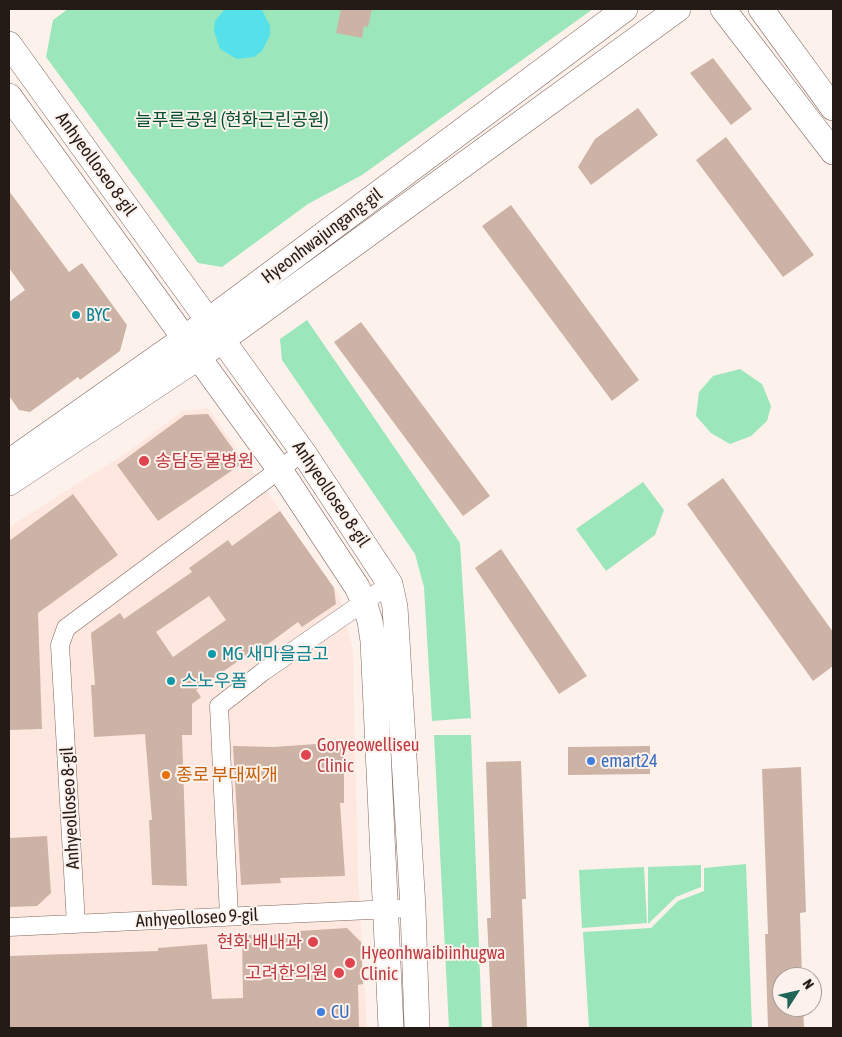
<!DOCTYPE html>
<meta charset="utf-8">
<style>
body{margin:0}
#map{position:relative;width:842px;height:1037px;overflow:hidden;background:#fdf1ec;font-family:"Asap Condensed",sans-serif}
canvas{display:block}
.frame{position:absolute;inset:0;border:10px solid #241a16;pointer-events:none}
.north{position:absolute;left:772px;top:967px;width:50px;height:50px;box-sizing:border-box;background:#fdf1ec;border:1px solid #a69b96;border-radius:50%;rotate:55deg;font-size:14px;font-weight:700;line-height:20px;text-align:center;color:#241a16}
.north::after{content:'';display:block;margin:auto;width:18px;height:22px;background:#206558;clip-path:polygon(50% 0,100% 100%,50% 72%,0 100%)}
</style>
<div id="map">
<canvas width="842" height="1037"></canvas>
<div class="frame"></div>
<div class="north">N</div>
</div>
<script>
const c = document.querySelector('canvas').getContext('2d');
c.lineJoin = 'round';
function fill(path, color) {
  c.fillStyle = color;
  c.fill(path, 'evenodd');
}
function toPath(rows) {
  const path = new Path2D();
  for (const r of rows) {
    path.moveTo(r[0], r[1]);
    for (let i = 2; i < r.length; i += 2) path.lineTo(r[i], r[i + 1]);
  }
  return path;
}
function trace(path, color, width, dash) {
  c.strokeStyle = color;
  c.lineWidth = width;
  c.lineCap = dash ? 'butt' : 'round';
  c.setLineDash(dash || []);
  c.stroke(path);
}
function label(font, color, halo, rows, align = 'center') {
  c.font = font + ' "Asap Condensed","Noto Sans KR",sans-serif';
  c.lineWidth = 4;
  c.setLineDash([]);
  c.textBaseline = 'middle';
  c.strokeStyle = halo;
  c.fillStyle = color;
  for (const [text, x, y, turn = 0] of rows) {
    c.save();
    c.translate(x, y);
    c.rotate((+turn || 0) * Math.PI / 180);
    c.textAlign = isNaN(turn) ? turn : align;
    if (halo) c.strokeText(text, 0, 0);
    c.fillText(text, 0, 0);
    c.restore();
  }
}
fill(toPath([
 [208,408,340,596,353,651,358,877,367,1028,9,1028,9,527,126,453,183,411]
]), '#fee7df');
fill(toPath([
 [68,9,593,9,362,175,308,204,222,267,198,263,46,57,53,20],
 [307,320,460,543,471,718,432,721,424,587,415,554,282,360,280,339],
 [740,369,762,384,771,406,767,421,751,436,730,444,711,433,696,416,699,392,713,376],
 [643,482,664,510,655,535,606,571,576,529],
 [434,735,471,735,482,1028,449,1028],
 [746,864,752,1028,589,1028,583,932,651,928,678,901,704,891,704,868],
 [701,865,701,887,676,897,648,924,648,867],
 [644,867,647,923,582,928,579,870]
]), '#9be6ba');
fill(toPath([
 [225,9,262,10,270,26,270,35,262,51,254,57,237,59,220,49,214,31,215,21]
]), '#56e1ea');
fill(toPath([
 [341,9,372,9,368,27,364,26,362,38,336,33],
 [713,58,752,109,731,125,690,73],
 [638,108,658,135,591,185,578,167,595,139],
 [726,137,814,255,783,277,696,160],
 [9,191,69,272,82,263,127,325,120,351,80,380,78,377,30,412,19,410,9,396,9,302,25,290,9,268],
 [511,205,639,380,612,401,482,226],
 [361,322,490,496,463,516,334,342],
 [208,414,243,463,158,521,117,465,185,415],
 [723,478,833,632,833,666,813,681,687,504],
 [73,494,118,555,38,613,42,729,9,730,9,541],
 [280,511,334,588,336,604,302,627,298,622,249,658,247,655,196,690,201,697,192,704,192,735,182,735,187,886,152,885,149,820,152,820,145,734,94,737,91,685,95,685,91,633,120,613,124,619,192,572,189,568,228,540,232,546],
 [209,596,226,620,173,657,156,632],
 [501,549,587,676,559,694,475,568],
 [344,742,344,803,340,803,345,876,280,878,281,883,241,885,233,746,274,747],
 [650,746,650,774,568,775,568,747],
 [521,761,526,899,522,899,527,1028,492,1028,487,918,491,918,486,762],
 [801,767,806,912,800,913,802,977,782,977,782,1007,803,1007,804,1028,768,1028,765,934,768,934,762,769],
 [47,836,51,893,37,906,9,907,9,838],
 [347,928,361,942,363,984,358,985,359,1028,9,1028,9,956,158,951,158,948,207,944,212,999,243,998,242,935,299,934,299,931]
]), '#cdb3a5');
const street = toPath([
 [229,916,219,706,264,671,390,584],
 [76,924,60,645,66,628,303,452],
 [9,927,413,908]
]);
const secondary = toPath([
 [723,9,833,152],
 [761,9,833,108],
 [9,44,303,452,390,584,395,607,413,908,417,1028],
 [9,96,280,470,357,587,364,602,370,621,373,641,391,1028],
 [9,462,185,338,625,9],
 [9,483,199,357,678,9]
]);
trace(street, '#7f665d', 19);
trace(secondary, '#7f665d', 26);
trace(street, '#fff', 18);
trace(secondary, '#fff', 25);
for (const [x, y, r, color] of [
 [76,315,5,"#0f9aa8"],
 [144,461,6,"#e0444e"],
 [212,654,5,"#0f9aa8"],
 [171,681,5,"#0f9aa8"],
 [306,755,6,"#e0444e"],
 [591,761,5,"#3f7fe0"],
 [166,775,5,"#e8710a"],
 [313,942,6,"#e0444e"],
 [350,963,6,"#e0444e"],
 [339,973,6,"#e0444e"],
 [321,1012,5,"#3f7fe0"]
]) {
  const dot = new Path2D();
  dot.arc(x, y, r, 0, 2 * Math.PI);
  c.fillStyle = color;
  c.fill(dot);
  trace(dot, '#fdf1ec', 2);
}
label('18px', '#004f2f', '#fdf1ec', [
 ["늘푸른공원 (현화근린공원)",232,120]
]);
label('18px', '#241a16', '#fdf1ec', [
 ["Anhyeolloseo 8-gil",96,164,54],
 ["Hyeonhwajungang-gil",322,236,-37],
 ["Anhyeolloseo 8-gil",331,494,56],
 ["Anhyeolloseo 8-gil",70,808,-93],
 ["Anhyeolloseo 9-gil",197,918,-3]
]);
label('18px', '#0d838f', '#fdf1ec', [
 ["BYC",86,315],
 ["MG 새마을금고",222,654],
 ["스노우폼",181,681]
], 'left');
label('18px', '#be3a42', '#fdf1ec', [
 ["송담동물병원",155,461],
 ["Goryeowelliseu",317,745],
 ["Clinic",317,766],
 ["현화 배내과",302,942,"right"],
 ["Hyeonhwaibiinhugwa",361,953],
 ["Clinic",361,974],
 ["고려한의원",328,973,"right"]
], 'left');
label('18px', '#366cbe', '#fdf1ec', [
 ["emart24",601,761],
 ["CU",331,1012]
], 'left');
label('18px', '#c56008', '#fdf1ec', [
 ["종로 부대찌개",176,775]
], 'left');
</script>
